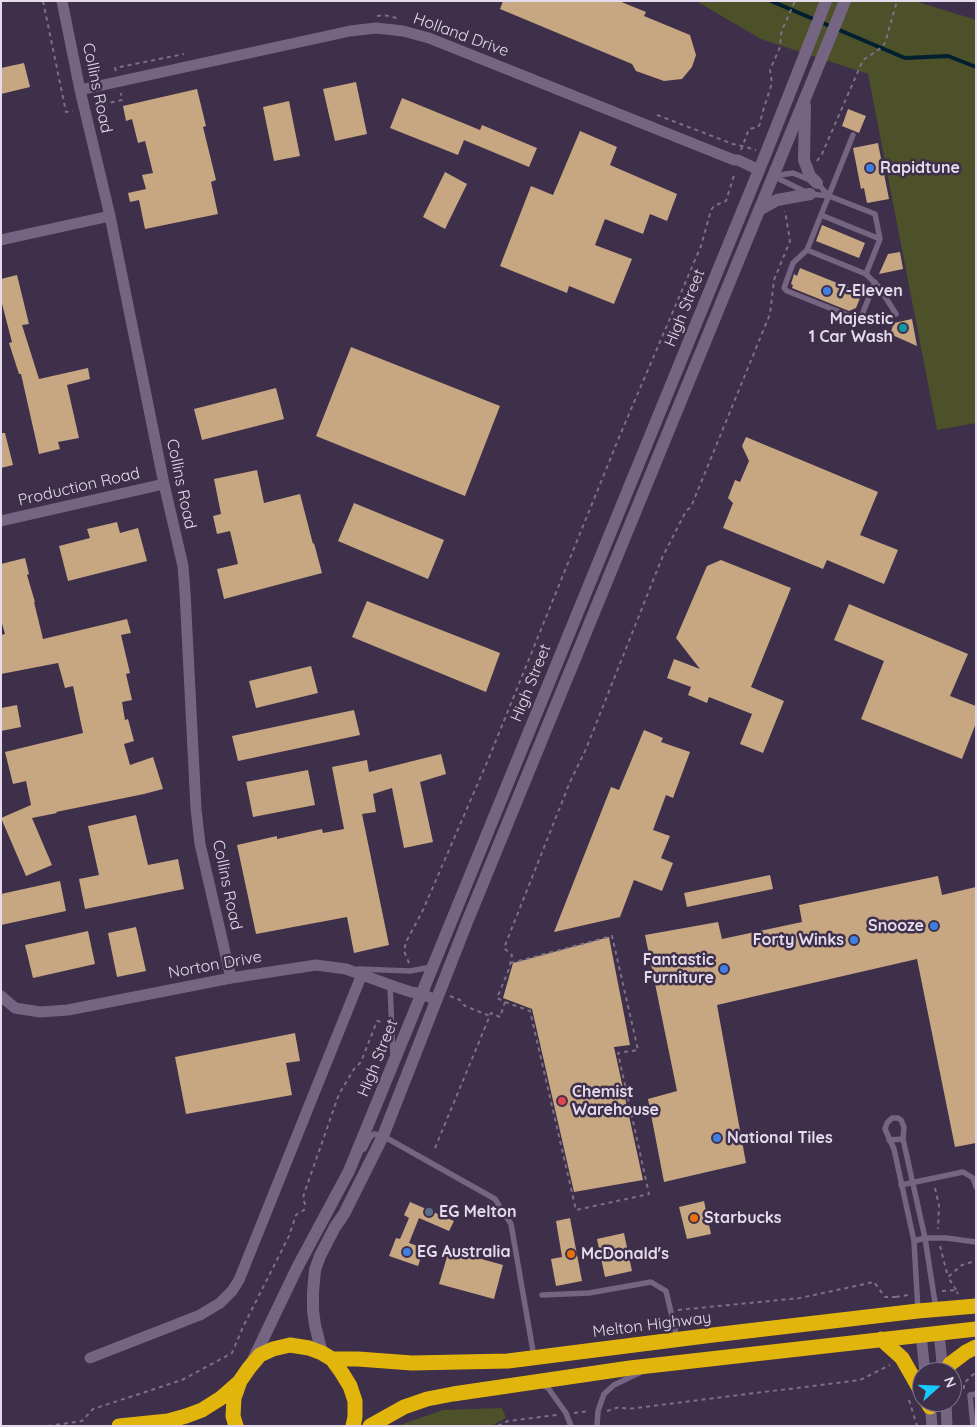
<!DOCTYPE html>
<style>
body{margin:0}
#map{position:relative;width:977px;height:1427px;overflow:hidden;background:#3e2f4a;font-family:Quicksand,sans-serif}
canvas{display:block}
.frame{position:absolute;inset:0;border:2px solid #e4dbec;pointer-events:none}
.north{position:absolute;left:912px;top:1362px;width:50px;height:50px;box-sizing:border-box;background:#3e2f4a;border:1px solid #80748b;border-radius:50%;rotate:70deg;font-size:14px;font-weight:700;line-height:20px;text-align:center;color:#e4dbec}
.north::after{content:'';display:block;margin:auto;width:18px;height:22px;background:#18cafc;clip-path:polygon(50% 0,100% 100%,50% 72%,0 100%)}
</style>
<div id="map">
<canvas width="977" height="1427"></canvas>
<div class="frame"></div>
<div class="north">N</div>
</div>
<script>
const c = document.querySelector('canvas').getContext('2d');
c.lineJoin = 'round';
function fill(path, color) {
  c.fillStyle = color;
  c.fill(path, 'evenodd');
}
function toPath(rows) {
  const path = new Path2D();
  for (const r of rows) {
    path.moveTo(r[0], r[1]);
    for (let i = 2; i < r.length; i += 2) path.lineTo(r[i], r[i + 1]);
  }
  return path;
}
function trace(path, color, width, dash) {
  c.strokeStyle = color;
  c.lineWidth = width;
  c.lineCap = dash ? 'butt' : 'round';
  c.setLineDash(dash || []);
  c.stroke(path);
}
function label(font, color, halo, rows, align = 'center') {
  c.font = font + ' Quicksand,sans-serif';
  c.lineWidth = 5;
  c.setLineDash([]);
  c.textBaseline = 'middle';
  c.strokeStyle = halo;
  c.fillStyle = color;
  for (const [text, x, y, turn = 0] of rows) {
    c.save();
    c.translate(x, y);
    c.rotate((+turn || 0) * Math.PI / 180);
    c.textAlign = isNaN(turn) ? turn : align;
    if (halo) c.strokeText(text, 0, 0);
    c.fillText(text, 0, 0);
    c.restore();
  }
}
fill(toPath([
 [696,1,915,1,976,20,976,423,937,430,868,74,761,39],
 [502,1408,506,1418,491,1426,397,1426,443,1410]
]), '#4c5129');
trace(toPath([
 [771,1,905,58,948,56,976,67]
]), '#001f30', 4);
fill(toPath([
 [503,1,619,1,646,12,644,16,690,35,696,55,692,67,682,79,664,81,636,71,632,64,500,9],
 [24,63,30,87,1,94,1,68],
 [356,82,367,134,335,141,323,89],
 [197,89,206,126,203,127,216,180,211,182,218,214,145,229,139,200,130,202,128,193,146,189,142,175,153,173,145,141,138,143,132,119,126,121,123,106],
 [402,98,480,130,482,125,537,148,529,167,464,140,458,155,390,128],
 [289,101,300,156,274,161,263,107],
 [848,109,866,116,859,133,842,126],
 [580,131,617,147,610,165,677,194,667,221,650,214,643,234,605,219,595,245,632,259,614,304,569,286,567,293,500,266,531,186,553,195],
 [878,143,889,199,867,203,864,188,861,189,853,148],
 [445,172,467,184,445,229,423,217],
 [822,225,865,243,859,258,816,241],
 [900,252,903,269,879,274,888,254],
 [800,268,862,293,856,308,849,311,792,288,793,285,791,284,794,274,797,276],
 [17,275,29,324,22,325,39,379,88,368,90,379,67,385,79,438,58,442,60,449,39,454,21,374,19,374,9,343,12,342,1,300,1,279],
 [912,319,917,346,890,334,894,323],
 [351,347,500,406,465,496,316,436],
 [276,388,284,419,202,440,194,409],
 [1,433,5,433,13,465,1,468],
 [746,437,878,492,860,535,898,550,884,584,827,560,823,569,723,528,733,503,728,498,735,480,740,482,749,461,742,446],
 [257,470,264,503,300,494,313,544,314,543,322,573,224,599,217,569,238,564,230,531,217,534,213,516,221,514,214,479],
 [354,503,444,540,428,579,338,541],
 [117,522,120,533,138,528,147,561,68,581,59,546,90,538,87,529],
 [25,558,29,574,27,575,35,602,34,602,43,639,127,619,131,633,121,635,130,673,126,674,132,700,122,702,125,720,128,719,134,741,124,744,130,765,153,757,163,789,144,794,56,812,57,813,32,818,52,865,26,876,1,818,31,805,26,781,13,784,5,752,83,733,73,686,65,688,58,663,1,674,1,635,5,634,1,620,1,564],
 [721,560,791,588,751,687,784,701,763,753,740,744,752,714,709,697,707,703,688,695,691,687,667,678,674,659,700,669,676,638,707,566],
 [367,601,500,653,486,692,352,637],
 [849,604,968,654,950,696,976,706,976,723,962,759,861,719,884,661,834,640],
 [311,666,318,693,256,708,249,681],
 [17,705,21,727,1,731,1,708],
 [354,710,360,735,238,761,232,736],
 [644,730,663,738,661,742,690,752,673,798,666,795,653,830,670,836,661,858,673,863,662,891,634,880,620,917,554,932,611,787,619,790],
 [441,754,446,774,420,782,433,842,404,848,392,788,373,794,376,812,362,814,389,945,354,953,347,917,256,934,237,845,277,836,277,839,322,829,323,833,344,829,332,767,367,760,369,772],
 [308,770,315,805,253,817,246,782],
 [136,815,148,865,178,859,184,889,85,909,79,879,99,875,88,826],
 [770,875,773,889,687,907,684,893],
 [938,876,942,895,976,887,976,1143,955,1147,917,959,717,1005,746,1163,664,1182,648,1099,677,1091,645,935,718,922,722,939,802,922,799,905],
 [60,881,66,911,1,925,1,894],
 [136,927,146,971,117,977,108,933],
 [88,931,95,964,33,978,25,945],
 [609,937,630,1045,614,1047,643,1180,574,1192,532,1009,503,998,513,963],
 [295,1033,300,1061,286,1063,292,1095,186,1114,175,1057],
 [704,1201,711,1234,687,1239,679,1207],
 [410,1202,454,1221,449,1231,419,1218,409,1243,424,1248,418,1266,389,1256,396,1238,400,1239,409,1218,404,1215],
 [570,1218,582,1281,556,1286,551,1259,562,1257,556,1221],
 [624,1233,632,1271,605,1277,597,1239],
 [449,1250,503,1265,494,1299,439,1284]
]), '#c7a782');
trace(toPath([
 [43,1,66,112,73,111],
 [377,16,384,15,397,18],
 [116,71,115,68,184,54],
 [95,106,122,100,121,93],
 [657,115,733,144,742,146,756,150],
 [741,150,749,129,758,127,760,124,762,114,772,83,770,70,780,47,781,34,783,28,795,1],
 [817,161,822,154,863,60,881,48,885,43,897,1],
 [409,963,404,951,406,942,423,910,488,760,620,435,701,246,711,210,714,206,726,201,735,172],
 [450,996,460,1000,465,1006,490,1016],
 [505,1002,530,1011,576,1210,649,1194,618,1053,638,1050,612,936,511,963],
 [435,1148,491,1013,500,1017,505,1002,497,998,509,969,512,955,504,948,570,782,586,749,662,558,686,511,691,507,770,314,774,280,790,241,785,211],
 [935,1188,939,1206,938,1229],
 [940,1246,948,1277],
 [956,1290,948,1277,962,1265,972,1262],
 [942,1291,956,1290,958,1294],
 [896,1297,908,1295],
 [678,1310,800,1298,874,1282,885,1297,896,1297],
 [964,1389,964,1383,976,1372],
 [909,1400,917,1426],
 [607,1411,619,1407,628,1409,860,1380,890,1365],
 [574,1413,589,1411],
 [48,1426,82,1421,93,1409,182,1380,232,1353,243,1327,289,1236,296,1215,304,1210,305,1204,303,1199,304,1194,339,1094,354,1069,361,1062,377,1021,384,1022],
 [498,1426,508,1421,557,1415]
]), '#7c7087', 2, [4, 4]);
trace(toPath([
 [853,135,807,250,866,274,879,287,896,314],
 [773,176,810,194,829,196,875,214,880,239,866,274],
 [773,176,793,173,817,183,829,196],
 [821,215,880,239],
 [807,250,793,263,784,288,787,291,860,320,875,282],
 [358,969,410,971,431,967],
 [390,985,393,1056],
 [889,1140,903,1139],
 [364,1149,370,1137,374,1134,383,1136,495,1199,511,1224,534,1357],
 [901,1185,963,1172,973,1178,976,1187],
 [914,1241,925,1238,946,1238,976,1242],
 [542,1295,589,1293,651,1282,666,1291,677,1338],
 [918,1311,914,1241,894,1149,885,1129,887,1123,892,1118,898,1118,901,1120,904,1127,903,1139,925,1238,936,1309],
 [540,1384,548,1388,566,1413,571,1426],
 [597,1426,598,1411,604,1394,614,1385,641,1372],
 [973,1426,970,1395,976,1394]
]), '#756583', 5.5);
trace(toPath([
 [62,1,80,90,110,216,164,484,183,566,185,592,196,809,200,844,231,978],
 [80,90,350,31,376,28,403,31,429,38,734,160,738,160,759,170],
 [1,240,110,216],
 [1,521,164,484],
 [1,996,15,1008,40,1012,68,1010,231,978,316,965,346,969,390,985,411,992,422,994,436,1000],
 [939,1333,943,1372],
 [921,1335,925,1372],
 [90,1358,200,1315,220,1303,232,1291,239,1280,362,974],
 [930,1402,932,1426],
 [946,1402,947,1426]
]), '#756583', 11);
trace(toPath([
 [805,106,804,160,810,176,817,183],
 [759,210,777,200,810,194],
 [322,1353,315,1325,313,1310,313,1292,315,1270,320,1256,335,1227,344,1214,383,1136,467,922,845,1],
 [252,1362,297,1268,349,1171,766,153,826,1]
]), '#756583', 12);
trace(toPath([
 [881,1339,902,1358,922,1393],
 [332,1359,358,1359,412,1363,508,1361,713,1335,918,1311,976,1306],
 [946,1372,950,1364,966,1352,976,1347],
 [927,1402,930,1407],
 [119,1426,168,1421,186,1416,202,1410,221,1398,238,1383],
 [236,1426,233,1416,234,1398,240,1381,249,1368,260,1355,273,1349,290,1345,309,1348,322,1353,332,1359,342,1373,350,1386,355,1401,355,1417,353,1426],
 [370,1426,404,1407,427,1399,453,1394,630,1368,976,1329]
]), '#e2b50d', 15);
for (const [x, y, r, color] of [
 [870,168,5,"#3f7fe0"],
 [827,291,5,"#3f7fe0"],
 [903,328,5,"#0f9aa8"],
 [934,926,5,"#3f7fe0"],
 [854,940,5,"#3f7fe0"],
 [724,969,5,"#3f7fe0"],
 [562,1101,5,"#e0444e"],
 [717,1138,5,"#3f7fe0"],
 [429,1212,5,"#5c6f8a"],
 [694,1218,5,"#e8710a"],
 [407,1252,5,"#3f7fe0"],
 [571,1254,5,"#e8710a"]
]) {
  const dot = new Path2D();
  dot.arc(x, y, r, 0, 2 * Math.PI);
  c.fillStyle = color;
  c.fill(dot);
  trace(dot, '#3e2f4a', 2);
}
label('16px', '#e4dbec', '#3e2f4a', [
 ["Holland Drive",461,35,20],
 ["Collins Road",97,88,78],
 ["High Street",685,308,-68],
 ["Collins Road",181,484,78],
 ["Production Road",79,487,-13],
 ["High Street",531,683,-68],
 ["Collins Road",227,885,78],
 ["Norton Drive",215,965,-10],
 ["High Street",378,1058,-68],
 ["Melton Highway",652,1325,-7]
]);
label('bold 16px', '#e4dbec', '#3e2f4a', [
 ["Rapidtune",880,168],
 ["7-Eleven",837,291],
 ["Majestic",893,319,"right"],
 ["1 Car Wash",893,337,"right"],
 ["Snooze",924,926,"right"],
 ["Forty Winks",844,940,"right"],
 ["Fantastic",714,960,"right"],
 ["Furniture",714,978,"right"],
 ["Chemist",572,1092],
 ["Warehouse",572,1110],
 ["National Tiles",727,1138],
 ["EG Melton",439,1212],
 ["Starbucks",704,1218],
 ["EG Australia",417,1252],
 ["McDonald's",581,1254]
], 'left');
</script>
